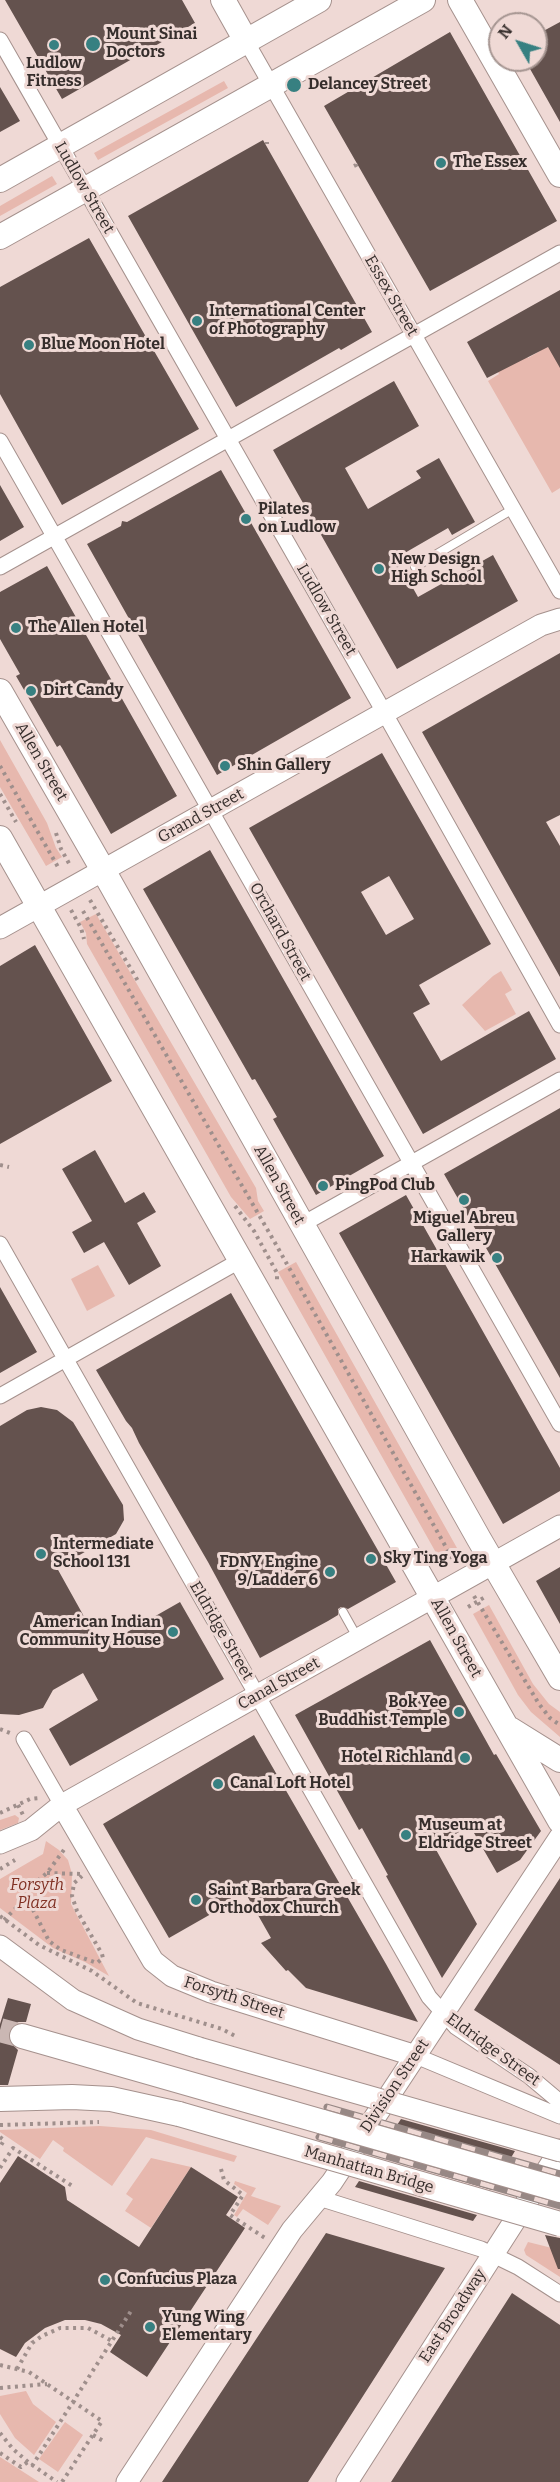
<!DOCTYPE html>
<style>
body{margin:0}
#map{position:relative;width:560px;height:2482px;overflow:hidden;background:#efd9d5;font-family:Bitter,serif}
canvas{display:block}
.north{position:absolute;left:488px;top:12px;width:60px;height:60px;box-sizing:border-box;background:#efd9d5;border:2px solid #a59591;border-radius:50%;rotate:309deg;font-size:16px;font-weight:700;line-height:24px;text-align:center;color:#362e2c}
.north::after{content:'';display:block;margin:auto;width:21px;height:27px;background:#378081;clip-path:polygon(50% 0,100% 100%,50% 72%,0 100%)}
</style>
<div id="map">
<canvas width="560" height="2482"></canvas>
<div class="north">N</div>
</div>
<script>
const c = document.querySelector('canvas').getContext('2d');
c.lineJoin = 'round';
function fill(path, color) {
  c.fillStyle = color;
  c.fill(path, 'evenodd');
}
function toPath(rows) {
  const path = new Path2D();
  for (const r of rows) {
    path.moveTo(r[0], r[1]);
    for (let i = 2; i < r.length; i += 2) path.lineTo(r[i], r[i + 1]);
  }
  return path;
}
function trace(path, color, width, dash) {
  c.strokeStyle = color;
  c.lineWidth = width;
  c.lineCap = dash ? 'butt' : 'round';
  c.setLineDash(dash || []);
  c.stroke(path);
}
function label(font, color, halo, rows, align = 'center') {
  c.font = font + ' Bitter,serif';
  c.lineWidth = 6;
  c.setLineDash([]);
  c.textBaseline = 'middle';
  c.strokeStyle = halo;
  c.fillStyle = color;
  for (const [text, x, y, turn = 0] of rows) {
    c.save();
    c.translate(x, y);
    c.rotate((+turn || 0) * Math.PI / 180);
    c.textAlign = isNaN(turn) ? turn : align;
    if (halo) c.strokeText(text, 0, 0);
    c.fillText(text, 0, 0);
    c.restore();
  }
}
fill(toPath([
 [224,81,228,88,98,160,94,153],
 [52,176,57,184,0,216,0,206],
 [560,340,560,488,552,493,488,381,499,374,498,372,524,350,528,358,540,351,546,343,551,351],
 [0,740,47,823,56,848,62,857,46,866,0,787],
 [96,914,256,1188,258,1201,264,1211,250,1219,231,1197,87,944,86,933,80,922],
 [501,971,512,990,505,994,516,1014,485,1031,462,1005,493,976],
 [296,1262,457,1548,439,1558,278,1272],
 [98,1265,115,1296,87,1311,71,1279],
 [489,1605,533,1684,549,1704,560,1712,560,1737,531,1712,518,1695,473,1614],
 [15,1815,19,1818,18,1823,0,1830,0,1820],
 [46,1841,59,1850,68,1860,72,1874,71,1904,109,1976,85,1962,53,1948,0,1908,0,1879,43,1854],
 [100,2126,151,2130,237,2156,234,2162,146,2137,112,2186,63,2151,64,2148,53,2140,40,2159,0,2132,0,2130],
 [151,2158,191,2167,151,2228,125,2211,133,2199,126,2194],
 [235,2181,256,2188,251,2196,281,2206,268,2225,243,2209,237,2217,234,2215,247,2193,234,2184],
 [528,2242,560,2250,560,2277,526,2255,524,2250],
 [26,2391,33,2404,56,2422,34,2455,15,2438,0,2414,0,2396],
 [65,2422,83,2435,58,2472,39,2459],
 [0,2457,39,2482,0,2482]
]), '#e7b8ae');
fill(toPath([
 [5,0,182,0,195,23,62,99],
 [560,22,560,122,525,60,536,60,536,35],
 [450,32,557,221,430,291,324,106],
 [0,87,20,121,0,132],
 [263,140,372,332,341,350,339,348,236,407,128,216],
 [89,238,199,429,62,505,0,394,0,287],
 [560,290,560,368,548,347,487,378,467,342],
 [394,381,419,426,345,468,368,509,421,478,416,471,439,458,475,522,452,535,448,528,396,558,418,597,493,555,518,601,397,669,273,450],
 [221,470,351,698,217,775,87,544,121,526,122,521,127,522],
 [0,485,24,527,0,541],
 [47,566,177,796,111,834,62,748,60,745,57,747,16,676,20,674,0,639,0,592],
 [560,653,560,815,546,822,560,846,560,977,422,732],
 [382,753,491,944,419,985,430,1004,413,1013,441,1061,529,1011,556,1059,423,1134,249,828],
 [389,876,414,919,386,935,361,892],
 [210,850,384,1156,316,1195,273,1119,277,1117,255,1079,252,1080,143,889],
 [35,945,112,1081,0,1144,0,966],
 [560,1108,560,1378,444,1174],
 [95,1150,125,1203,144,1192,156,1212,137,1223,161,1266,129,1285,104,1242,84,1253,72,1232,92,1221,62,1169],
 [406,1195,560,1468,560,1491,503,1524,339,1233],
 [0,1287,37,1352,0,1373],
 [231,1293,396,1582,348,1609,341,1607,338,1609,338,1615,328,1621,260,1658,208,1562,139,1443,132,1428,126,1421,96,1370],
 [41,1407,57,1410,73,1422,123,1505,124,1520,116,1534,57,1568,101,1647,180,1602,224,1679,70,1766,49,1729,98,1700,83,1673,53,1690,43,1708,19,1715,0,1714,0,1426,27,1410],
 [560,1567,560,1624,536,1581],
 [430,1640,494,1755,496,1754,506,1771,541,1831,520,1860,497,1873,470,1826,434,1846,477,1924,442,1978,386,1876,388,1875,362,1828,359,1830,295,1715],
 [254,1735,386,1964,418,2022,306,1988,288,1970,286,1971,261,1943,271,1938,246,1894,169,1938,103,1824],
 [560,1878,560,2065,474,2010],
 [8,1998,31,2004,26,2022,18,2022,9,2032,8,2040,18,2050,8,2085,0,2085,0,2024],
 [401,2119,515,2151,509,2161,395,2128],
 [378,2153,494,2186,492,2190,376,2156],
 [18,2156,65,2187,67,2200,139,2247,191,2167,238,2197,226,2215,245,2228,147,2377,110,2352,121,2335,101,2324,85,2320,65,2320,45,2328,25,2343,16,2357,0,2349,0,2183],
 [359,2181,477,2215,473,2221,355,2187],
 [326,2233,445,2268,308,2482,162,2482],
 [545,2235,560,2238,560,2269,558,2269],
 [512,2293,560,2325,560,2482,391,2482]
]), '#64524e');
trace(toPath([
 [0,2030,22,2036]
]), '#cab7b3', 24, [24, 12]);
const service = toPath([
 [415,567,513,509],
 [343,1612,357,1637]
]);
const minor = toPath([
 [0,40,384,712,560,1025],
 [246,41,560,591],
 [0,441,560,1424],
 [0,567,560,253],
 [301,1225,560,1080],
 [0,1244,429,1997,456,2027,529,2076,560,2102],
 [0,1396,241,1260],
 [24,1739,62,1805],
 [416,2056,560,2116],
 [319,2198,481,2249,518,2267,560,2294]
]);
const secondary = toPath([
 [0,928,541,625,560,619],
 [62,1805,153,1961,172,1976,211,1992,416,2056],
 [0,1843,31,1830,62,1805,560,1526],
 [0,1946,73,2000,138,2029,199,2048],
 [127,2482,292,2230,332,2182,560,1837],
 [347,2482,560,2150]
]);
const primary = toPath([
 [223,0,246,41],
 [460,0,560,175],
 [0,180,319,0],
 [0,237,423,0],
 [0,691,103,870,479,1539,560,1678],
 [0,838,560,1821],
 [510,1729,560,1760],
 [22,2036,323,2122],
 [0,2099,72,2097,111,2099,179,2114]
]);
trace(service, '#a5918d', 10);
trace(minor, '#a5918d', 17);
trace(secondary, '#a5918d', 23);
trace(primary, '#a5918d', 26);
trace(toPath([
 [267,142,267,144],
 [354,166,356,165,355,163],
 [0,766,58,867],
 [0,794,16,822],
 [56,833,61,849,71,867],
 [90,900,138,981],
 [71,910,81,928,84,939],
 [83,911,274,1241,456,1565],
 [0,1165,9,1167],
 [235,1206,254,1231,277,1273,277,1282],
 [441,1561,458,1551],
 [474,1596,539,1704,550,1718,560,1725],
 [468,1607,485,1597],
 [0,1729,10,1733],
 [18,1805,23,1815],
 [0,1813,30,1799,41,1798],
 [0,1869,15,1860],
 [47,1873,82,1874],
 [26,1896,49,1941,61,1950,97,1963,103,1958,102,1954,77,1911,72,1896,74,1883,82,1876],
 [0,1916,39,1945,92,1971,137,2003,222,2029,237,2037],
 [4,1920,21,1903,30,1887,47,1873,66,1847],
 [0,2125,99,2122],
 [0,2137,4,2140,0,2147],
 [0,2168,13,2148,74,2187],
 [221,2169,224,2180,243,2195,230,2215,265,2238],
 [0,2365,29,2372,102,2421,62,2482],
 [17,2369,32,2343,42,2336,60,2328,88,2328,112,2341],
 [0,2388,47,2384],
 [0,2433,13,2449,28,2462,57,2482],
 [93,2435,105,2442],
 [0,2453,21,2467,28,2462],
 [32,2466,131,2311]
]), '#9f8f8c', 4, [3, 4.5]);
trace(service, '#fff', 8);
trace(minor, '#fff', 15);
trace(secondary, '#fff', 21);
trace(primary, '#fff', 24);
const rail = toPath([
 [331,2093,560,2159],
 [327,2107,560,2174],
 [319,2137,560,2206],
 [315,2147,560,2217]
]);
trace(rail, '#978885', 7);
trace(rail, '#efd9d5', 4.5, [14]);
const secondaryBridge = toPath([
 [199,2048,560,2151]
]);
const primaryBridge = toPath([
 [179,2114,560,2224],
 [323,2122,560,2190]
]);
trace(secondaryBridge, '#a5918d', 23, []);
trace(primaryBridge, '#a5918d', 26, []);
trace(secondaryBridge, '#fff', 21);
trace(primaryBridge, '#fff', 24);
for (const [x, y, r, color] of [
 [93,44,8,"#378081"],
 [54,45,6,"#378081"],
 [294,85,8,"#378081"],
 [441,163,6,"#378081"],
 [197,321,6,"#378081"],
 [29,345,6,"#378081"],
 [246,519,6,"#378081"],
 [379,569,6,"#378081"],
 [16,628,6,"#378081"],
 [31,691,6,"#378081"],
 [225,766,6,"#378081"],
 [323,1186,6,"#378081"],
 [464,1200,6,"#378081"],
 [497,1258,6,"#378081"],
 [41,1554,6,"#378081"],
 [371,1559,6,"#378081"],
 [330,1572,6,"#378081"],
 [173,1632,6,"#378081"],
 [459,1712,6,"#378081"],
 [465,1758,6,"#378081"],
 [218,1784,6,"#378081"],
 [406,1835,6,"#378081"],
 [196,1900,6,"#378081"],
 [105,2280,6,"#378081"],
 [150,2327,6,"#378081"]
]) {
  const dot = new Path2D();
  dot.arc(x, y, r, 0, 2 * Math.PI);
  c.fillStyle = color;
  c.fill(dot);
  trace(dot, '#efd9d5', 2);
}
label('bold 16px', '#362e2c', '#efd9d5', [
 ["Mount Sinai",106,35],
 ["Doctors",106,53],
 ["Ludlow",54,64,"center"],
 ["Fitness",54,82,"center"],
 ["Delancey Street",308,85],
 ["The Essex",453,163],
 ["International Center",209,312],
 ["of Photography",209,330],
 ["Blue Moon Hotel",41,345],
 ["Pilates",258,510],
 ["on Ludlow",258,528],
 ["New Design",391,560],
 ["High School",391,578],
 ["The Allen Hotel",28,628],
 ["Dirt Candy",43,691],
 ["Shin Gallery",237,766],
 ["PingPod Club",335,1186],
 ["Miguel Abreu",464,1219,"center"],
 ["Gallery",464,1237,"center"],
 ["Harkawik",485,1258,"right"],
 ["Intermediate",53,1545],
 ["School 131",53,1563],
 ["Sky Ting Yoga",383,1559],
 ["FDNY Engine",318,1563,"right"],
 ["9/Ladder 6",318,1581,"right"],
 ["American Indian",161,1623,"right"],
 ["Community House",161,1641,"right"],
 ["Bok Yee",447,1703,"right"],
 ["Buddhist Temple",447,1721,"right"],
 ["Hotel Richland",453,1758,"right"],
 ["Canal Loft Hotel",230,1784],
 ["Museum at",418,1826],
 ["Eldridge Street",418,1844],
 ["Saint Barbara Greek",208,1891],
 ["Orthodox Church",208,1909],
 ["Confucius Plaza",117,2280],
 ["Yung Wing",162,2318],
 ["Elementary",162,2336]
], 'left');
label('16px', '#362e2c', '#efd9d5', [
 ["Ludlow Street",84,188,60],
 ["Essex Street",391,296,60],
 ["Ludlow Street",326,610,60],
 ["Allen Street",41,762,60],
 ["Grand Street",201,816,-29],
 ["Orchard Street",280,932,61],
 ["Allen Street",279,1185,61],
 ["Eldridge Street",221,1631,60],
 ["Allen Street",456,1638,61],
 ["Canal Street",279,1684,-29],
 ["Forsyth Street",234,1998,18],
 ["Eldridge Street",493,2050,36],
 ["Division Street",395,2086,-56],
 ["Manhattan Bridge",369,2170,16],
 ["East Broadway",453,2316,-57]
]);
label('italic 16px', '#813124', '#efd9d5', [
 ["Forsyth",37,1886],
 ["Plaza",37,1904]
]);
</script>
